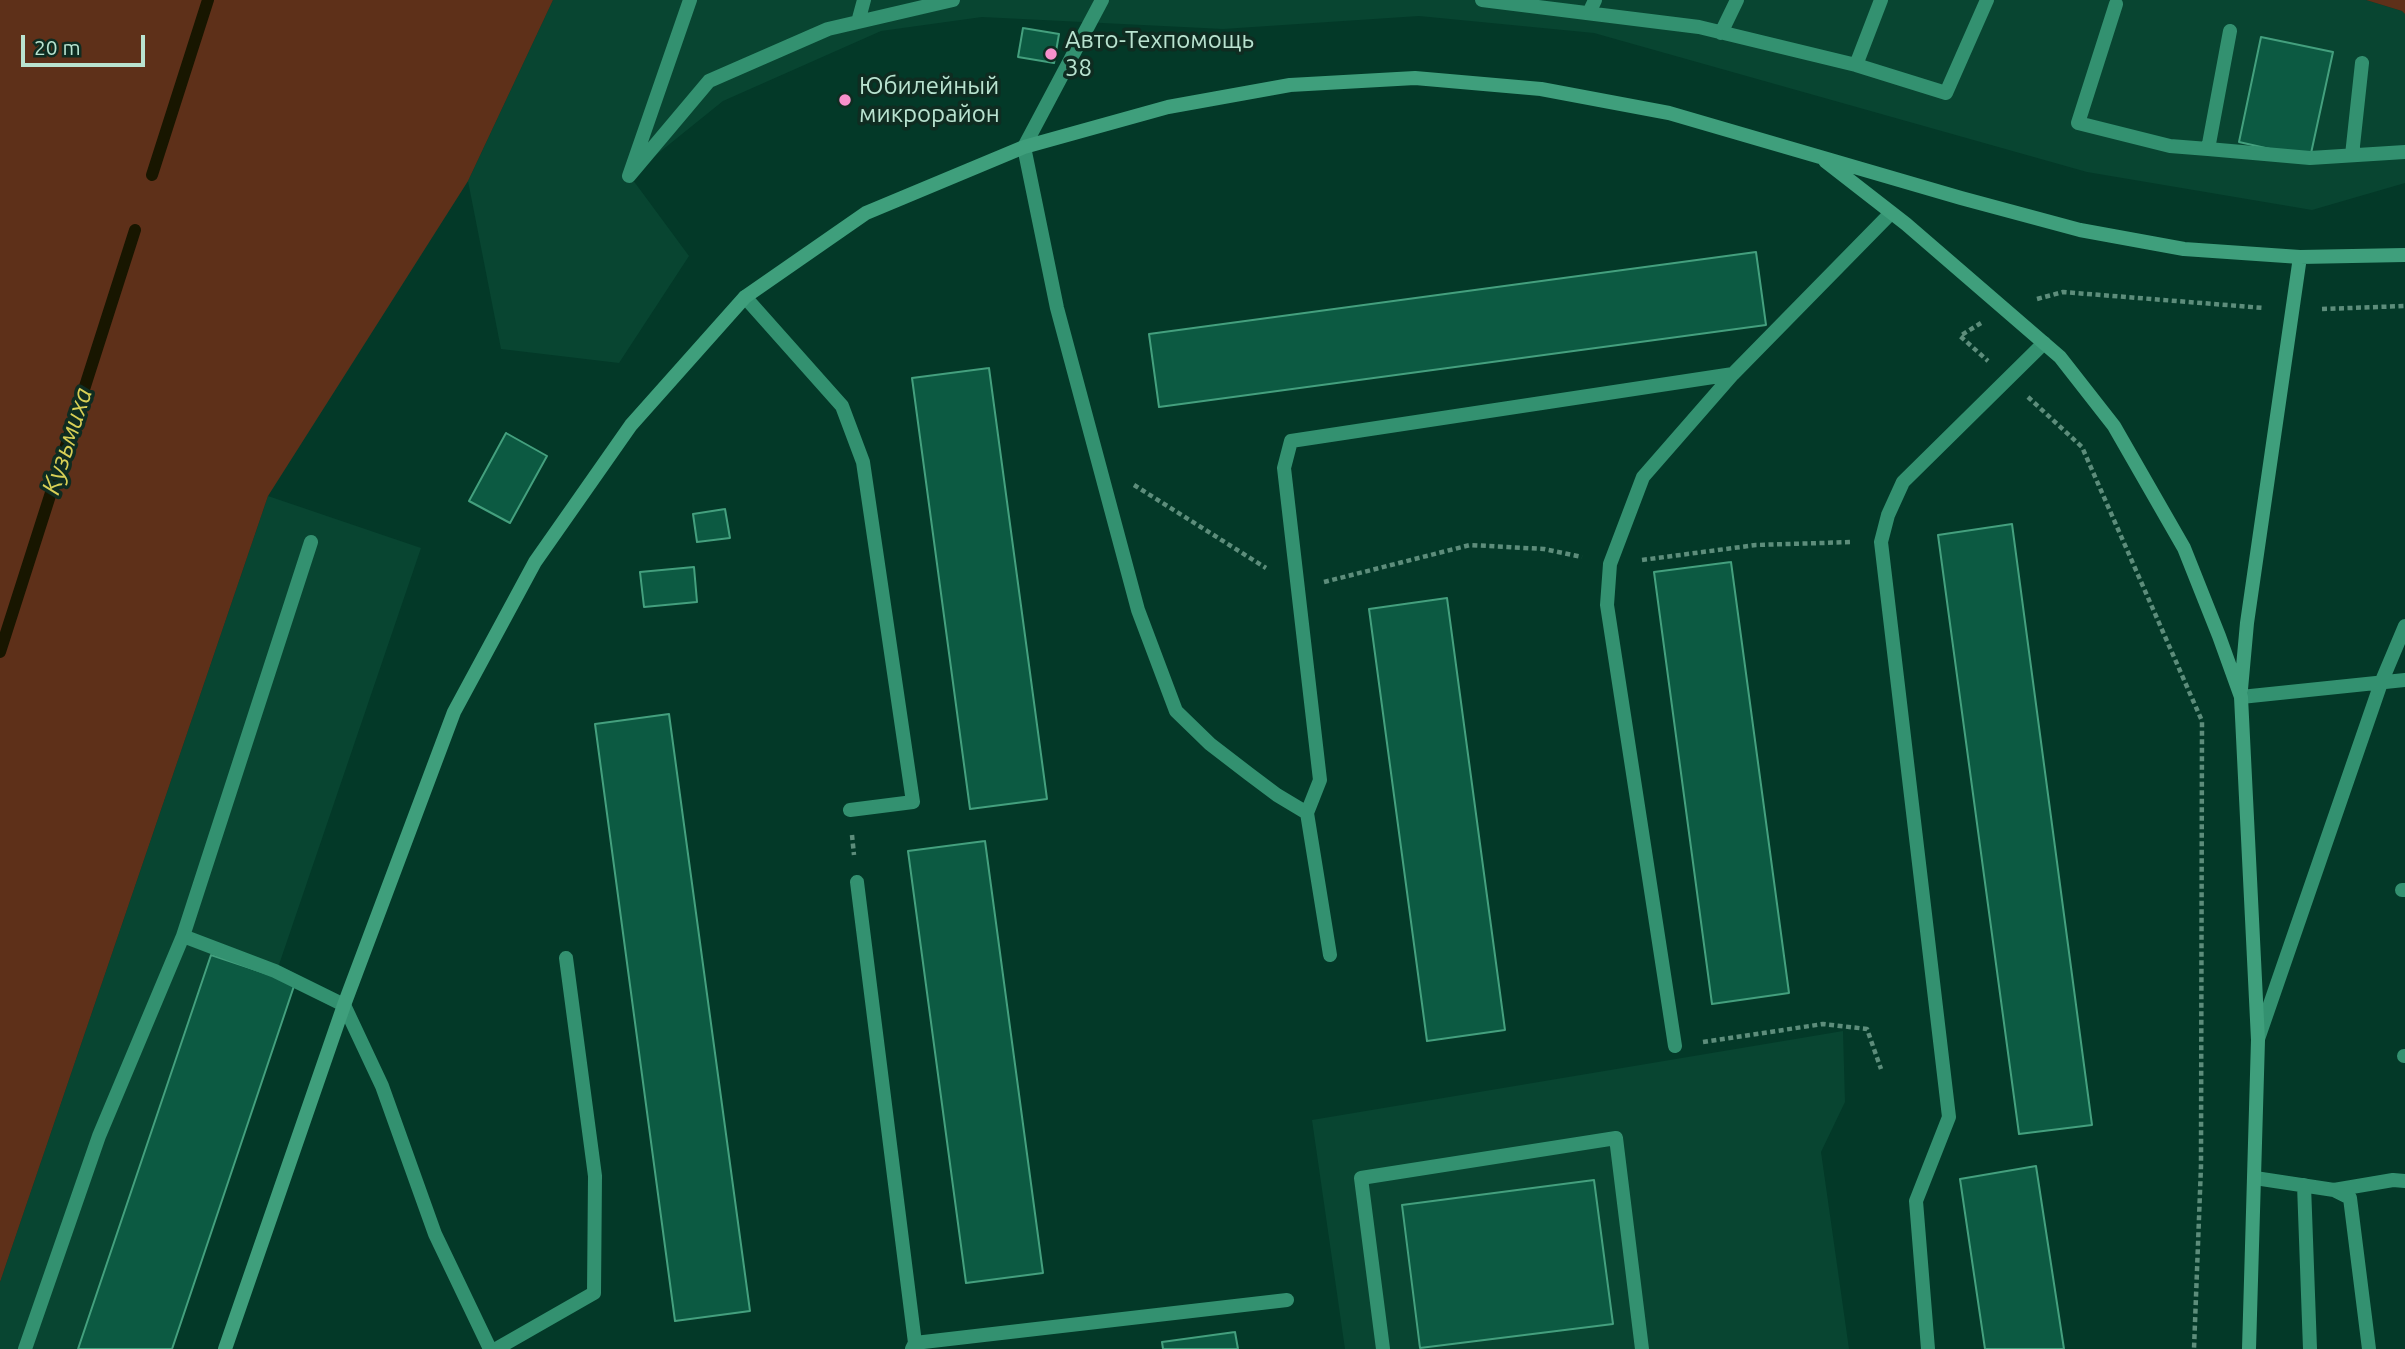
<!DOCTYPE html>
<meta charset="utf-8">
<style>
body{margin:0}
#map{position:relative;width:2405px;height:1349px;overflow:hidden;background:#033928;font-family:Ubuntu,sans-serif}
canvas{display:block}
.scale{position:absolute;left:21px;top:35px;width:124px;height:32px;box-sizing:border-box;border:4px solid #b9e3d0;border-top:0;padding-left:9px;font-size:21px;line-height:24px;white-space:nowrap;color:#b9e3d0;-webkit-text-stroke:5px #0f2c21;paint-order:stroke}
</style>
<div id="map">
<canvas width="2405" height="1349"></canvas>
<div class="scale">20 m</div>
</div>
<script>
const c = document.querySelector('canvas').getContext('2d');
c.lineJoin = 'round';
function fill(path, color) {
  c.fillStyle = color;
  c.fill(path, 'evenodd');
}
function toPath(rows) {
  const path = new Path2D();
  for (const r of rows) {
    path.moveTo(r[0], r[1]);
    for (let i = 2; i < r.length; i += 2) path.lineTo(r[i], r[i + 1]);
  }
  return path;
}
function trace(path, color, width, dash) {
  c.strokeStyle = color;
  c.lineWidth = width;
  c.lineCap = dash ? 'butt' : 'round';
  c.setLineDash(dash || []);
  c.stroke(path);
}
function label(font, color, halo, rows, align = 'center') {
  c.font = font + ' Ubuntu,sans-serif';
  c.lineWidth = 7;
  c.setLineDash([]);
  c.textBaseline = 'middle';
  c.strokeStyle = halo;
  c.fillStyle = color;
  for (const [text, x, y, turn = 0] of rows) {
    c.save();
    c.translate(x, y);
    c.rotate((+turn || 0) * Math.PI / 180);
    c.textAlign = isNaN(turn) ? turn : align;
    if (halo) c.strokeText(text, 0, 0);
    c.fillText(text, 0, 0);
    c.restore();
  }
}
fill(toPath([
 [553,0,2366,0,2402,11,2405,14,2405,183,2312,210,2087,172,1594,33,1419,16,1223,29,982,17,881,31,723,101,630,176,689,256,619,363,501,349,468,181],
 [268,496,421,548,148,1349,0,1349,0,1282],
 [1843,1031,1845,1102,1821,1152,1849,1349,1345,1349,1312,1120]
]), '#084531');
fill(toPath([
 [0,0,553,0,468,181,268,496,0,1282],
 [2366,0,2405,0,2405,14,2402,11]
]), '#5e3019');
trace(toPath([
 [152,175,208,0],
 [0,652,135,230]
]), '#181600', 12);
const building = toPath([
 [1023,28,1059,34,1054,63,1018,57,1023,28],
 [2261,37,2333,52,2310,158,2239,142,2261,37],
 [1756,252,1766,325,1159,407,1149,334,1756,252],
 [989,368,1047,799,970,809,912,378,989,368],
 [506,433,547,456,510,523,469,501,506,433],
 [725,509,730,538,697,542,693,514,725,509],
 [2012,524,2092,1125,2019,1134,1938,535,2012,524],
 [1731,562,1789,993,1712,1004,1654,572,1731,562],
 [694,567,697,602,644,607,640,572,694,567],
 [1447,598,1505,1030,1427,1041,1369,609,1447,598],
 [669,714,750,1311,675,1321,595,724,669,714],
 [985,841,1043,1273,966,1283,908,851,985,841],
 [211,955,295,983,172,1349,78,1349,211,955],
 [2036,1166,2064,1349,1985,1349,1960,1179,2036,1166],
 [1594,1180,1613,1324,1420,1348,1402,1205,1594,1180],
 [1235,1332,1238,1349,1163,1349,1162,1342,1235,1332]
]);
fill(building, '#0c5a42');
trace(building, '#44a07e', 2);
trace(toPath([
 [2037,299,2063,292,2264,308],
 [2322,309,2405,306],
 [1981,323,1960,336,1988,361],
 [2028,397,2082,447,2202,721,2201,1166,2194,1349],
 [1134,485,1266,568],
 [1642,560,1756,545,1853,542],
 [1324,582,1470,545,1544,549,1582,557],
 [852,835,854,855],
 [1703,1042,1823,1024,1867,1029,1881,1069]
]), '#5d8d7b', 4.5, [5, 3.5]);
trace(toPath([
 [690,0,629,176,709,81,828,29,953,0],
 [1102,0,1024,147,1057,308,1138,610,1176,711,1210,744,1249,774,1277,795,1307,813,1330,955],
 [1482,0,1699,27,1856,65,1946,93,1987,0],
 [2116,4,2078,123,2170,146,2208,149,2310,158,2405,152],
 [1589,13,1595,0],
 [858,22,864,0],
 [1721,33,1737,0],
 [1856,65,1881,0],
 [2208,149,2230,31],
 [2352,155,2362,63],
 [745,297,842,406,863,462,913,802,850,810],
 [2241,697,2405,680],
 [1307,813,1320,780,1284,468,1291,441,1733,374,1891,213],
 [857,882,915,1343,912,1349],
 [2402,890,2405,890],
 [183,936,275,971,344,1005,382,1086,435,1234,490,1349],
 [2258,1039,2381,683,2405,626],
 [1675,1046,1607,605,1610,564,1643,477,1733,374],
 [2404,1056,2405,1056],
 [2255,1178,2334,1190,2350,1198,2369,1349],
 [2304,1185,2310,1349],
 [2334,1190,2393,1180,2405,1181],
 [915,1343,1287,1300],
 [25,1349,99,1136,183,936,311,542],
 [496,1349,594,1293,595,1176,566,958],
 [1383,1349,1361,1178,1616,1138,1642,1349],
 [1928,1349,1916,1201,1949,1117,1881,542,1888,515,1903,482,2044,343]
]), '#339170', 14);
trace(toPath([
 [1825,161,1906,224,2060,357,2114,426,2184,548,2219,636,2241,697,2258,1040,2249,1349],
 [2241,689,2247,623,2300,257],
 [225,1349,344,1005,454,712,535,562,631,425,745,297,866,213,1024,147,1168,107,1290,85,1415,78,1541,89,1669,113,1961,198,2080,230,2184,249,2300,257,2405,255]
]), '#3f9f7c', 14);
for (const [x, y, r, color] of [
 [1051,54,7,"#f890cb"],
 [845,100,7,"#f890cb"]
]) {
  const dot = new Path2D();
  dot.arc(x, y, r, 0, 2 * Math.PI);
  c.fillStyle = color;
  c.fill(dot);
  trace(dot, '#0f2c21', 2.5);
}
label('24px', '#b9e3d0', '#0f2c21', [
 ["Авто-Техпомощь",1065,40],
 ["38",1065,68],
 ["Юбилейный",859,86],
 ["микрорайон",859,114]
], 'left');
label('italic 26px', '#d8d056', '#0f2c21', [
 ["Кузьмиха",67,441,-72]
]);
</script>
